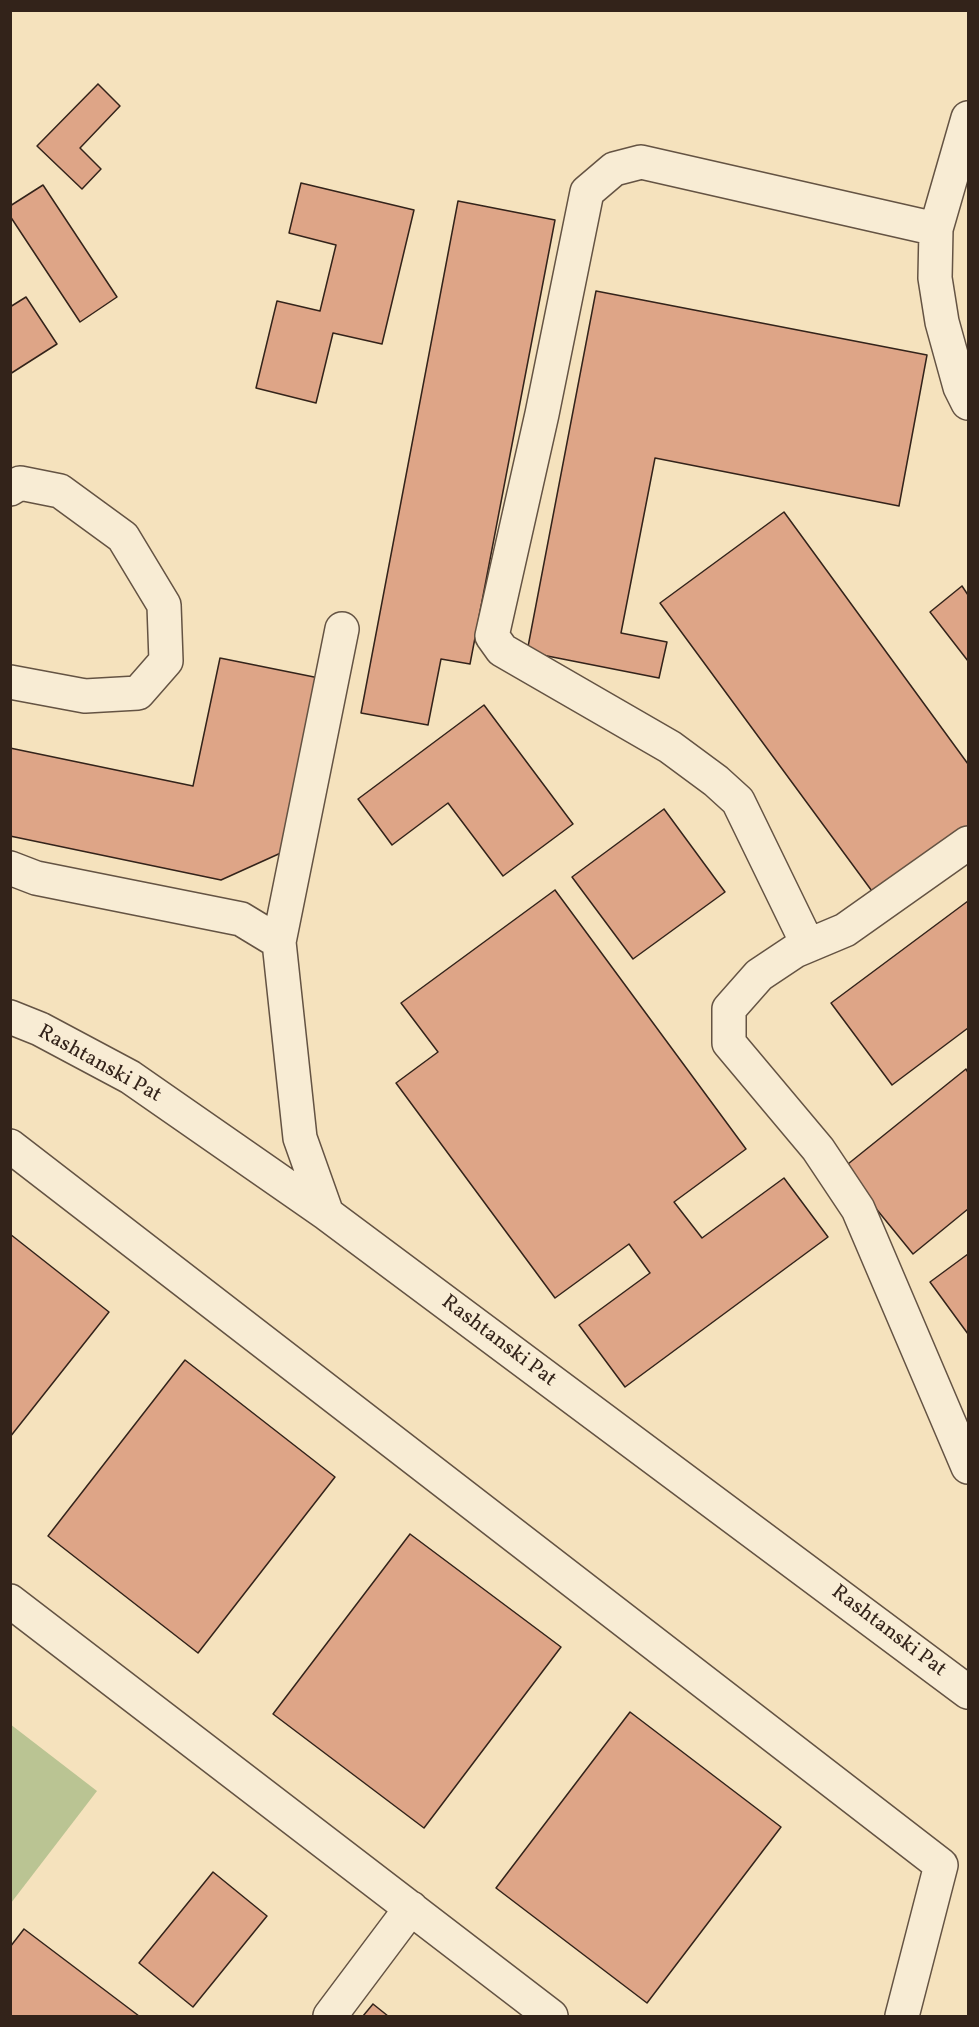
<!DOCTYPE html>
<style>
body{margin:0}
#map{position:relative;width:979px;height:2027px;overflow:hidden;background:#f5e2bd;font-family:Vollkorn,serif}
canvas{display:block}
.frame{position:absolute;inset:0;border:12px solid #33231a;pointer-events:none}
</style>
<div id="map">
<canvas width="979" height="2027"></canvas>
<div class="frame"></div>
</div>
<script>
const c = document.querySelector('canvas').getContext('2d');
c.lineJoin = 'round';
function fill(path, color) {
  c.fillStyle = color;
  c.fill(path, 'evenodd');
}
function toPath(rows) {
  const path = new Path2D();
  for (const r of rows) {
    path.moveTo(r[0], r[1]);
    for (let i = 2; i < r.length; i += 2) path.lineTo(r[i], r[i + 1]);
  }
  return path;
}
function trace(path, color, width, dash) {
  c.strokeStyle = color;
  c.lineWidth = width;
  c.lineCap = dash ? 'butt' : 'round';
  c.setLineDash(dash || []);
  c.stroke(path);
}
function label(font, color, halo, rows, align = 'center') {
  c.font = font + ' Vollkorn,serif';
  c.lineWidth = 4.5;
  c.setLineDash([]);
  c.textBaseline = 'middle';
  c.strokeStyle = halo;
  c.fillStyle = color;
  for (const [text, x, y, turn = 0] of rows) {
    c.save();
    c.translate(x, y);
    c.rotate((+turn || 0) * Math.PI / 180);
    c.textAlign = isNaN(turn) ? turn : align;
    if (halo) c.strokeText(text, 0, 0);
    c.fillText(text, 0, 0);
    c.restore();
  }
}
fill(toPath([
 [10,1724,97,1791,11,1903,10,1903]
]), '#bac493');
const building = toPath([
 [98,84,120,106,80,148,101,169,82,189,37,146,98,84],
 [301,183,414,210,382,344,333,333,316,403,256,388,277,301,320,311,336,245,289,233,301,183],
 [43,185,117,297,80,322,10,216,10,206,43,185],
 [458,201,555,220,470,664,441,659,428,725,361,713,458,201],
 [596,291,927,355,899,506,655,458,621,633,667,642,659,678,527,652,596,291],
 [26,297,57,344,10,374,10,307,26,297],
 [784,512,968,764,968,838,880,902,660,603,784,512],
 [962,586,968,595,968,661,930,612,962,586],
 [220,658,319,678,283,852,221,880,10,836,10,748,193,786,220,658],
 [484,705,573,824,503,876,448,803,392,845,358,799,484,705],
 [664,809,725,892,633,959,572,877,664,809],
 [555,890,746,1149,674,1202,702,1238,784,1178,828,1237,625,1387,579,1325,650,1273,629,1244,555,1298,396,1083,438,1052,401,1003,555,890],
 [968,901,968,1028,892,1085,831,1003,968,901],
 [966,1069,968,1073,968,1209,913,1254,843,1168,966,1069],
 [10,1234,109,1312,10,1437,10,1234],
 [968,1254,968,1334,930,1282,968,1254],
 [185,1360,335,1477,198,1653,48,1536,185,1360],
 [410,1534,561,1647,424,1828,273,1714,410,1534],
 [630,1712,781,1827,647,2003,496,1888,630,1712],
 [213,1872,267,1916,193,2007,139,1963,213,1872],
 [24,1929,139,2016,10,2016,10,1947,24,1929],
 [373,2004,388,2016,363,2016,373,2004]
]);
fill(building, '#dea587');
trace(building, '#33231a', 1.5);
const minor = toPath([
 [968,118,936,229,935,278,942,322,960,387,968,403],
 [10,489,20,483,60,491,123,537,164,605,166,661,138,693,85,696,10,682],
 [968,843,845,930,795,951,759,975,729,1009,729,1043,818,1149,858,1209,968,1467],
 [10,868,36,878,241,919,279,942],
 [808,945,738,801,716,781,670,747,502,650,492,636,542,414,587,192,614,169,641,162,936,229],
 [10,1017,40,1029,130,1077,327,1214,968,1692],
 [10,1146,941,1865,902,2016],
 [327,1214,300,1138,279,942,342,629],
 [10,1601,551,2016],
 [330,2016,411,1908]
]);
trace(minor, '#645343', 36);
trace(minor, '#f8ecd4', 33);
label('21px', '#33231a', '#f8ecd4', [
 ["Rashtanski Pat",99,1065,29],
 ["Rashtanski Pat",498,1342,37],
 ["Rashtanski Pat",888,1632,37]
]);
</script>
